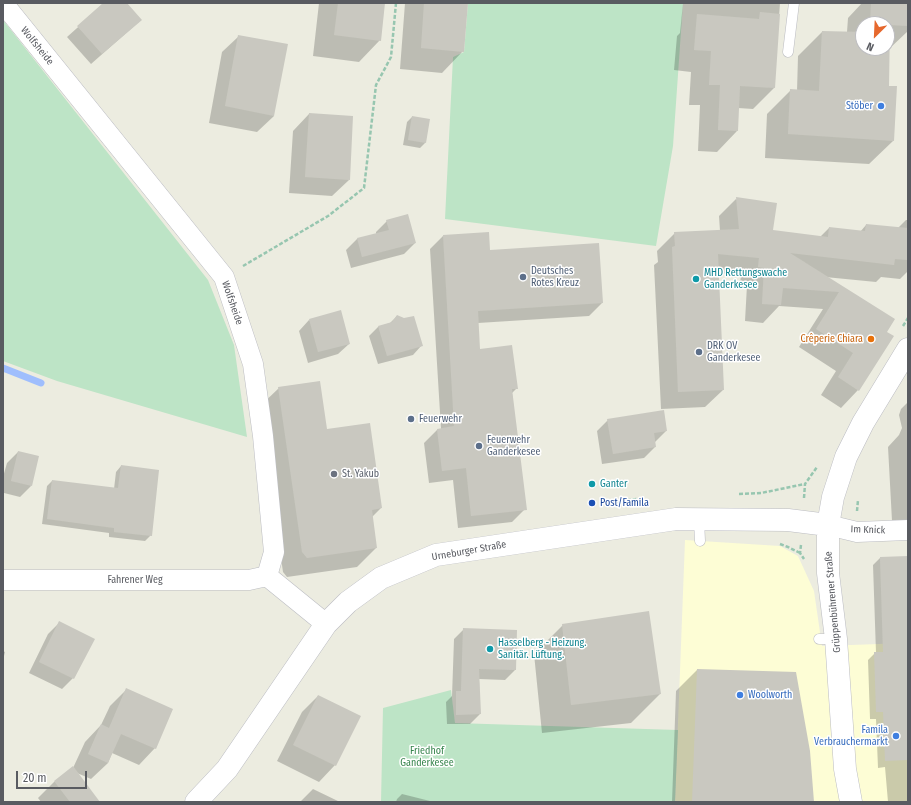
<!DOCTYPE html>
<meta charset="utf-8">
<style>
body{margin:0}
#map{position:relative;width:911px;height:805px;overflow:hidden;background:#ecece0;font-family:"Fira Sans Condensed",sans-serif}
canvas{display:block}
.frame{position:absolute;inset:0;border:4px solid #595b61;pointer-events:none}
.north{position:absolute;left:855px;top:16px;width:40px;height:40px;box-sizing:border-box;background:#fff;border:1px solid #bdbdc0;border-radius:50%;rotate:204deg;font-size:11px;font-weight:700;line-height:16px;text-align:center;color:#595b61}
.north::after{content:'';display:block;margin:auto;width:14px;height:18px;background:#e6682d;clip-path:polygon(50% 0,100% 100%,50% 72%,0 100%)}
.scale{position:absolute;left:16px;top:771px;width:71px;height:18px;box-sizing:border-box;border:2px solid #595b61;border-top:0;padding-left:5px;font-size:12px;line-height:14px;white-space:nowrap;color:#595b61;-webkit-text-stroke:3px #fff;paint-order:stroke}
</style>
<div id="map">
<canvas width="911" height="805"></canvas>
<div class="frame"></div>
<div class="north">N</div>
<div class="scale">20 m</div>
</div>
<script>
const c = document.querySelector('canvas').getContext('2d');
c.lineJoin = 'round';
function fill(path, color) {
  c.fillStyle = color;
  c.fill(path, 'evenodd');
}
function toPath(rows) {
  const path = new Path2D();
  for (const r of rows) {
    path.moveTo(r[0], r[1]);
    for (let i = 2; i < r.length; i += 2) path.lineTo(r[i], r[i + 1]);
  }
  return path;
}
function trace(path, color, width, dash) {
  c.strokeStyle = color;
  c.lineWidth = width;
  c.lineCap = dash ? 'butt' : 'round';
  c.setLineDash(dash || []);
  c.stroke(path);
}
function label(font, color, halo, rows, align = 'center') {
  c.font = font + ' "Fira Sans Condensed",sans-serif';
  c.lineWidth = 3;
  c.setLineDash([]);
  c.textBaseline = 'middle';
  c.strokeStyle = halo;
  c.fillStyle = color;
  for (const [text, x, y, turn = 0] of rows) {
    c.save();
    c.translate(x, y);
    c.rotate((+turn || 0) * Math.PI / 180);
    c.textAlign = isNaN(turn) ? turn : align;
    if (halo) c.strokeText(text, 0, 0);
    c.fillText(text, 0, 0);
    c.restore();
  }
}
fill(toPath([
 [685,540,780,546,798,556,814,591,822,646,908,643,908,802,675,802]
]), '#fdfdd5');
fill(toPath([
 [468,3,683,3,673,146,656,246,445,219,453,57,464,52],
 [3,20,208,280,234,345,247,437,57,381,3,361],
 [451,690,455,723,678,730,675,802,381,802,383,708]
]), '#bde4c6');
fill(toPath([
 [105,3,126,3,141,20,91,64,67,37],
 [319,3,384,3,380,40,359,62,313,56],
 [405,3,467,3,463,51,442,73,400,69],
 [683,3,780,3,774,88,753,109,738,108,737,131,717,152,698,151,700,105,689,105,691,72,674,70,677,36,680,33],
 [862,3,908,3,908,31,889,49,888,87,893,141,869,164,765,158,767,114,791,90,797,91,798,56,822,32,847,32,848,18],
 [863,24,887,24,887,48,863,48],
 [239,36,274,116,257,132,209,123,222,52],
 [309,114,349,180,332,196,289,193,293,131],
 [412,117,429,120,425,143,420,148,403,145,407,122],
 [736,199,772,231,820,237,829,228,860,232,866,225,898,228,906,220,908,220,908,271,900,279,881,277,876,282,825,277,885,332,858,390,841,408,821,395,836,371,799,347,823,309,779,306,763,323,745,321,747,285,740,284,741,275,718,273,723,390,705,407,661,409,654,265,658,262,657,251,675,233,720,231,719,216],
 [387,221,415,243,404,254,351,268,346,250,357,239,376,234,376,232],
 [443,236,489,251,602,303,589,316,478,323,479,350,517,388,512,393,525,509,512,522,458,528,453,480,429,483,424,443,437,430,441,429,430,249],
 [397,316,422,345,413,355,378,364,369,336,378,327,390,323],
 [309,320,349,344,338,354,308,363,299,331],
 [279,388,326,430,381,508,372,517,376,548,357,567,287,577,283,572,259,407],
 [908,402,908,520,892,521,888,447,899,435,902,428,899,415,901,409],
 [608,420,666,431,655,442,655,447,644,458,602,464,597,431],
 [18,452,31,486,20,497,4,493,3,500,3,477,7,463],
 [121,466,151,535,145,541,109,537,109,533,42,524,47,486,52,481,114,489,116,472],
 [908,557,908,802,888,802,885,767,878,768,876,719,870,719,868,660,875,653,876,653,873,565,880,558],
 [648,612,660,694,631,723,542,733,534,654,563,625],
 [59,623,73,678,62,689,29,673,48,634],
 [464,629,516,631,515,670,505,680,479,679,480,714,470,724,447,724,446,702,452,696,454,639],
 [3,651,5,652,3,660],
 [697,670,813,802,672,802,676,691],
 [126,690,155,748,139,765,112,753,108,763,91,779,77,773,99,802,41,802,38,798,54,782,73,768,85,742,101,725,110,706],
 [318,696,335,765,319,782,277,761,302,712],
 [313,789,340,802,300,802],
 [402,794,434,802,396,802,397,799]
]), '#0003');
trace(toPath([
 [3,368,41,383]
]), '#9fbefd', 7);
fill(toPath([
 [103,3,127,3,142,20,102,54,77,26],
 [338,3,385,3,381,41,334,35],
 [424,3,468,3,464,52,421,48],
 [871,3,908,3,908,26,890,25,889,86,897,86,894,141,788,134,790,89,819,91,822,31,863,32,863,48,887,48,887,24,870,24],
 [760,12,780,14,775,88,740,86,738,131,718,130,720,85,709,85,711,51,694,50,697,14,759,19],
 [238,35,288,44,274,116,225,106],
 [309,113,353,116,350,180,305,177],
 [412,116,430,119,426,143,408,140],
 [736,197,777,203,773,230,828,237,829,227,865,231,866,224,908,228,908,260,895,259,894,265,790,253,895,319,887,332,894,336,859,391,838,377,853,353,816,329,839,292,783,288,781,305,762,304,764,268,758,267,759,258,718,254,724,390,678,392,672,247,675,246,674,232,739,229],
 [408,214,416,243,362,257,357,238,389,230,386,220],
 [489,232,490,250,599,243,603,303,478,311,480,349,512,345,518,389,512,389,527,510,471,516,466,468,442,471,437,429,454,426,443,235],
 [341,310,350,344,318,352,309,319],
 [397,315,404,318,414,316,423,346,387,356,378,326,392,322],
 [320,381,327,429,370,423,382,508,372,510,377,548,307,558,302,552,278,387],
 [664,410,667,431,654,433,656,447,613,454,607,419],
 [18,451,39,456,32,486,11,481],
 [121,465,159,470,152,536,114,532,114,528,47,519,52,480,118,488],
 [908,556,908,760,885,761,883,712,876,712,874,652,883,652,880,557],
 [649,611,661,694,571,705,562,624],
 [59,621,95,639,74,679,39,662],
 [463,628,517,630,516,670,479,669,481,714,456,715,456,691,461,691],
 [697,669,796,672,810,751,814,802,692,802],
 [126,688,173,709,156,749,121,734,108,763,88,754,101,724,109,728],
 [318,695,361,716,336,766,293,745],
 [73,766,100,802,70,802,54,781]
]), '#c9c8c0');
const service = toPath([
 [788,52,794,3],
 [699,520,700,541],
 [819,639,836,639]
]);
const minor = toPath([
 [3,3,224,277,253,364,263,436,274,552,267,576],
 [828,525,857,532,908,530],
 [267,576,326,624],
 [3,580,249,580,267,576]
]);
const tertiary = toPath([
 [196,802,227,769,326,624,348,602,381,578,436,555,676,519,788,520,828,525],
 [851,802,845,769,836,639,828,573,828,525,833,497,846,457,863,423,908,349]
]);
trace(service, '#bbbcc2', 11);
trace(minor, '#bbbcc2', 21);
trace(tertiary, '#bbbcc2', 23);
trace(toPath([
 [243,266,328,216,364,188,376,85,391,57,396,3],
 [903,326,908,318],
 [739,494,761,493,805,484],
 [804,498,805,484,817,467],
 [609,504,625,500,638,499],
 [857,511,858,500],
 [780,544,788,547,800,553],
 [801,545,800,553,804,559]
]), '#97c6b0', 2.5, [4, 2]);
trace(service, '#fff', 10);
trace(minor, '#fff', 20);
trace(tertiary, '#fff', 22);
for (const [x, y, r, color] of [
 [881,106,4,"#3f7fe0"],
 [523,277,4,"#5c6f8a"],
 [696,279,4,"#0f9aa8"],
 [871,339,4,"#e8710a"],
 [699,352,4,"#5c6f8a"],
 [411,419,4,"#5c6f8a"],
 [479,446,4,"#5c6f8a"],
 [334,474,4,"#6b7280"],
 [592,484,4,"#0f9aa8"],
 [592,503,4,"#1a4fb4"],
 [490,649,4,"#0f9aa8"],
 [740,695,4,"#3f7fe0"],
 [896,736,4,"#3f7fe0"]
]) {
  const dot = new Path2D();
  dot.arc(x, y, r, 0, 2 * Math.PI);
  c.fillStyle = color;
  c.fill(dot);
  trace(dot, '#fff', 1.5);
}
label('10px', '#595b61', '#fff', [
 ["Wolfsheide",37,46,51],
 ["Wolfsheide",232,303,71],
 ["Im Knick",868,530,2],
 ["Urneburger Straße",469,551,-10],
 ["Fahrener Weg",135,580],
 ["Grüppenbührener Straße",833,602,-95]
]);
label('10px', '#366cbe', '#fff', [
 ["Stöber",873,106],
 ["Woolworth",748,695,"left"],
 ["Famila",888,730],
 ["Verbrauchermarkt",888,742]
], 'right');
label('10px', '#4e5e75', '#fff', [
 ["Deutsches",531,271],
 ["Rotes Kreuz",531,283],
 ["DRK OV",707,346],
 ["Ganderkesee",707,358],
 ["Feuerwehr",419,419],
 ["Feuerwehr",487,440],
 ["Ganderkesee",487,452]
], 'left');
label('10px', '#0d838f', '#fff', [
 ["MHD Rettungswache",704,273],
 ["Ganderkesee",704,285],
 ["Ganter",600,484],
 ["Hasselberg - Heizung.",498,643],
 ["Sanitär. Lüftung.",498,655]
], 'left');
label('10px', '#c56008', '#fff', [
 ["Crêperie Chiara",863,339]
], 'right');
label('10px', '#5b616d', '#fff', [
 ["St. Yakub",342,474]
], 'left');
label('10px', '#164399', '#fff', [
 ["Post/Famila",600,503]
], 'left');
label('10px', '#36844c', '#fff', [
 ["Friedhof",427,751],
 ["Ganderkesee",427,763]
]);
</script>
